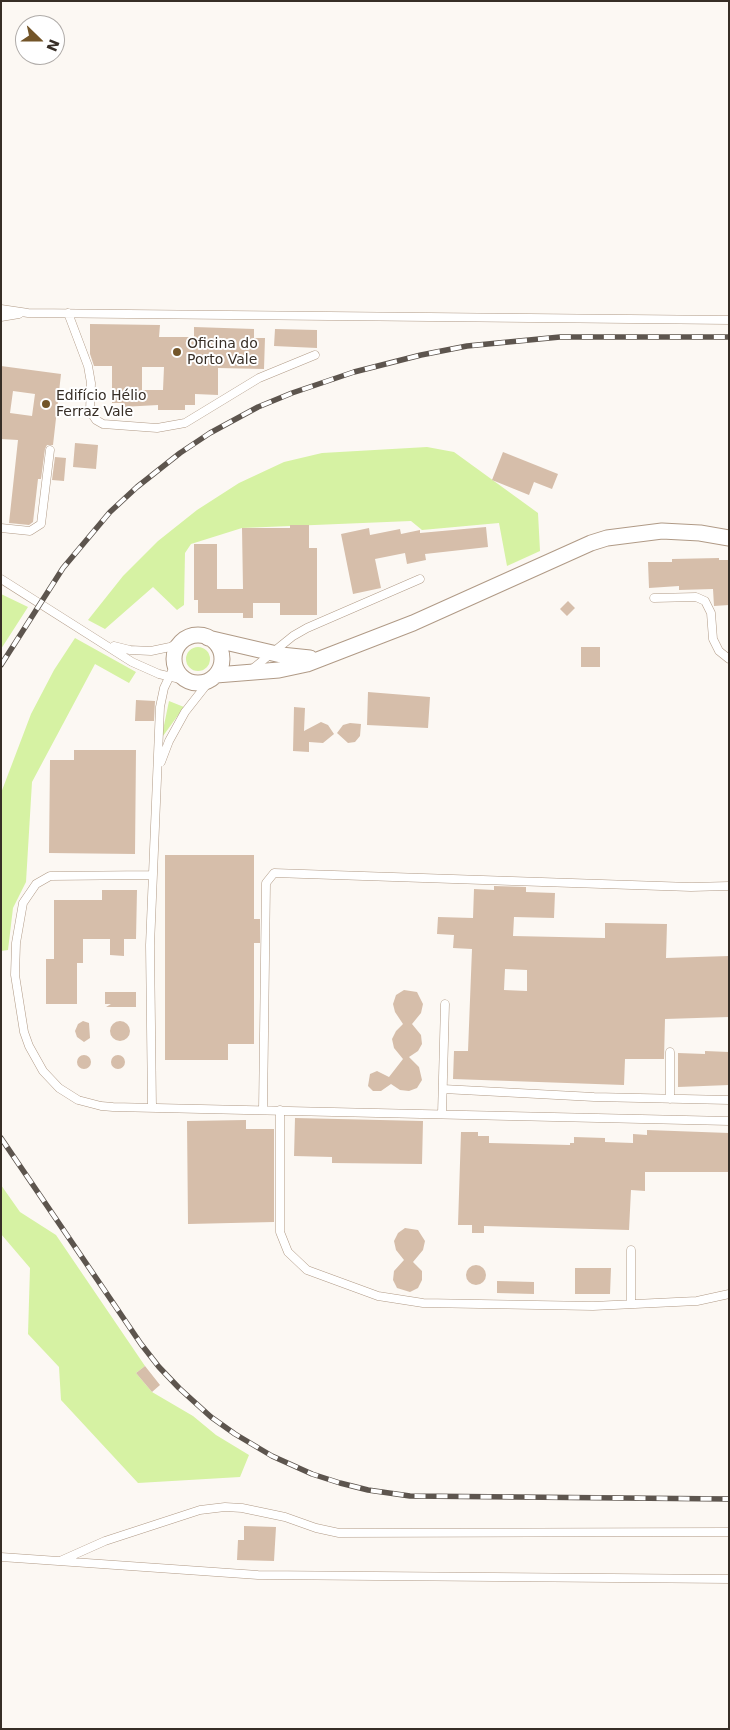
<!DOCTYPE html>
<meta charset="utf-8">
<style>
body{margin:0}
#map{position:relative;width:730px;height:1730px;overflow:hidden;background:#fcf8f3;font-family:"DejaVu Sans",sans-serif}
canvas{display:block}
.frame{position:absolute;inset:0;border:2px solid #372e26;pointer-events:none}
.north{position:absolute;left:15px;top:15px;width:50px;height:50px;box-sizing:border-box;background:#fff;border:1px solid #afaba8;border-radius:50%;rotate:112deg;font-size:14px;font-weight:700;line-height:20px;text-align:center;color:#372e26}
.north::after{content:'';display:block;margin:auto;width:18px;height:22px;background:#735529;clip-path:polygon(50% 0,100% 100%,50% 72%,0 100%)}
</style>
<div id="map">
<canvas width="730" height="1730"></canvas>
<div class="frame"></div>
<div class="north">N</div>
</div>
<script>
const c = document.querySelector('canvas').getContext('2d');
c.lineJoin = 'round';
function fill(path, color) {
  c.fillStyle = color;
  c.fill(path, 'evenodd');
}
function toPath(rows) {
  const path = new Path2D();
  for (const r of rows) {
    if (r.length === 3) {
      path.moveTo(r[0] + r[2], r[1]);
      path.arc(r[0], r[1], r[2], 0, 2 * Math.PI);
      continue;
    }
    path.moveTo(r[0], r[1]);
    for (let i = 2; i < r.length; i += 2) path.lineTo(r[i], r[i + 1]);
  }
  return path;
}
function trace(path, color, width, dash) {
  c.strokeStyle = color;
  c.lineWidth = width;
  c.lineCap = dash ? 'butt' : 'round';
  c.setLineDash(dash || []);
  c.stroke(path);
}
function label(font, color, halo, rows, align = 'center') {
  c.font = font + ' "DejaVu Sans",sans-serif';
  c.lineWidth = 4;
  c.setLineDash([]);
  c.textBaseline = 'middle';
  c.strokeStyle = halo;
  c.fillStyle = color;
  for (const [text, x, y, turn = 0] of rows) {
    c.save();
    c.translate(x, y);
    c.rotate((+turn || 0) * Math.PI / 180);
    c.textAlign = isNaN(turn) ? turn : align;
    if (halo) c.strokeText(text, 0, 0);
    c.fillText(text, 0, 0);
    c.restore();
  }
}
fill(toPath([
 [427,447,454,452,538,513,540,551,507,566,499,523,422,530,411,521,242,528,191,544,185,553,184,605,177,610,153,587,105,629,88,620,123,576,158,541,197,510,239,483,284,462,322,453],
 [1,594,28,607,1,649],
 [75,638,136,672,129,683,95,664,32,782,26,882,13,908,8,950,1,951,1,793,31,714,54,670],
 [198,659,12],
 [169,701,184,707,163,736,162,735],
 [1,1185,20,1212,56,1235,145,1366,136,1373,152,1392,193,1416,216,1435,249,1455,240,1477,138,1483,61,1400,59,1367,28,1334,30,1268,1,1234]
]), '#d6f2a3');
fill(toPath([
 [90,324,160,325,159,337,194,337,194,327,254,329,254,338,265,338,264,369,218,368,218,395,195,394,195,405,185,405,185,410,158,410,158,405,122,407,122,403,112,403,112,366,94,366,90,354],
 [142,367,164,367,163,390,142,390],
 [275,329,317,330,317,348,274,346],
 [1,366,61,374,53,445,47,445,45,449,41,479,38,479,33,522,29,525,9,523,18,440,1,439],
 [13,391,35,394,32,416,10,413],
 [75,443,98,445,96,469,73,467],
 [503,452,558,474,552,489,534,482,529,495,492,480],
 [55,457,66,458,64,481,52,480],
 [290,525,309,525,309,548,317,548,317,615,280,615,280,603,253,603,253,618,243,618,243,613,198,613,198,600,194,600,194,544,217,544,217,589,243,589,242,528,290,528],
 [486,527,488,547,425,554,426,560,407,564,405,553,375,559,381,588,353,594,341,534,369,528,370,535,400,529,401,534,420,530,420,533],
 [719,558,719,560,729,560,729,605,714,606,713,589,679,590,679,586,649,588,648,562,672,562,672,559],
 [568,601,575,608,567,616,560,609],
 [581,647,600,647,600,667,581,667],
 [368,692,430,697,428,728,367,725],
 [136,700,155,701,154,721,135,721],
 [294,707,305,708,304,731,321,722,328,725,334,734,323,743,309,742,309,752,293,751],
 [350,723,361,724,360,736,355,742,348,743,337,733,343,725],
 [74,750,136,750,135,854,49,853,50,760,74,760],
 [165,855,254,855,254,919,260,919,260,943,254,943,254,1044,228,1044,228,1060,165,1060],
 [494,886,526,887,526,892,555,893,554,918,514,917,513,936,605,938,605,923,667,924,666,958,729,956,729,1017,665,1019,664,1059,625,1059,624,1085,453,1079,454,1051,468,1051,472,949,453,948,454,935,437,934,438,917,473,918,474,889,494,890],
 [505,969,527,970,527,991,504,990],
 [102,890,137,890,136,939,124,939,124,956,110,955,110,939,83,939,83,963,77,963,77,1004,46,1004,46,959,54,959,54,900,102,900],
 [404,990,417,992,423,1004,421,1013,412,1024,421,1035,422,1044,418,1051,409,1057,419,1067,422,1080,417,1088,409,1091,400,1090,391,1084,381,1091,373,1091,368,1086,370,1074,377,1071,389,1077,403,1059,394,1048,392,1039,396,1031,403,1024,395,1012,393,1004,396,995],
 [105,992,136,992,136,1007,106,1007,111,1004,105,1004],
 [83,1021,89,1023,90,1038,84,1042,77,1037,75,1031,78,1024],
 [120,1031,10],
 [705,1051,729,1052,729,1085,678,1087,678,1053,705,1054],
 [84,1062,7],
 [118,1062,7],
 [295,1118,423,1121,422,1164,332,1163,332,1157,294,1156],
 [246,1120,246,1129,274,1129,274,1222,188,1224,187,1121],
 [647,1130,729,1133,729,1172,645,1172,645,1191,631,1190,629,1230,484,1226,484,1233,472,1233,472,1225,458,1225,461,1132,478,1132,478,1136,489,1136,489,1143,570,1145,570,1143,574,1143,574,1137,605,1138,605,1142,633,1143,633,1134,647,1135],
 [405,1228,418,1230,425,1241,423,1250,413,1262,422,1271,422,1280,418,1288,410,1292,397,1288,393,1280,394,1271,404,1260,396,1250,394,1241,398,1233],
 [476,1275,10],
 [575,1268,611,1268,610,1294,575,1294],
 [497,1281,534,1282,534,1294,497,1293],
 [145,1366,160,1385,152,1392,136,1373],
 [244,1526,276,1527,274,1561,237,1560,238,1540,244,1540]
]), '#d6beaa');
const service = toPath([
 [1,309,28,313,729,320],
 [68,313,88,366,91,383,90,411,96,420,103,424,157,428,185,423,259,378,315,355],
 [1,317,19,314],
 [1,528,30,531,41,524,50,450],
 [1,579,132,662,159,674,193,682],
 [654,598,696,597,705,601,711,613,713,639,719,651,729,659],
 [114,646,130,650,151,651,170,647,188,638],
 [251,670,293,636,307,628,420,579],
 [161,762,169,741,185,712,211,679],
 [153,875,50,876,36,884,23,903,16,943,15,975,24,1032,29,1046,43,1071,59,1088,78,1100,101,1106,113,1107,729,1121],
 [443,1089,594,1097,729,1100],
 [670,1099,670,1052],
 [152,1108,150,945,160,707,164,688,175,665],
 [263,1110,266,883,274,873,691,887,729,886],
 [280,1110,280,1232,288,1252,307,1270,378,1296,423,1303,593,1306,697,1301,729,1294],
 [442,1114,445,1004],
 [631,1250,631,1304],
 [1,1557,258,1575,729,1579],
 [60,1561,105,1541,200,1510,225,1507,242,1508,285,1517,316,1528,339,1533,729,1532]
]);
const minor = toPath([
 [198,659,24],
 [208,638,281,655,310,658],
 [216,675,279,670,307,664,413,623,591,543,607,538,662,531,700,533,729,538]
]);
trace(service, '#b09a86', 9);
trace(minor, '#b09a86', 17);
trace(service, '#fff', 8);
trace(minor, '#fff', 15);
const rail = toPath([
 [1,665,63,568,110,512,137,487,180,453,210,433,258,407,292,393,354,372,421,355,467,346,560,337,729,337],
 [1,1138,141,1344,159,1367,179,1388,211,1417,235,1434,272,1456,312,1474,340,1483,368,1490,410,1496,729,1499]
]);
trace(rail, '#5d554e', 5.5);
trace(rail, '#fff', 4, [11]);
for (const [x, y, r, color] of [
 [177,352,5,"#735529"],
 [46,404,5,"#735529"]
]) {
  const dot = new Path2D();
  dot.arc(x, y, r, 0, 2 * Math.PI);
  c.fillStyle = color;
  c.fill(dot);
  trace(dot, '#fff', 2);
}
label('14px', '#372e26', '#fff', [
 ["Oficina do",187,344],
 ["Porto Vale",187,360],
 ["Edifício Hélio",56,396],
 ["Ferraz Vale",56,412]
], 'left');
</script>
